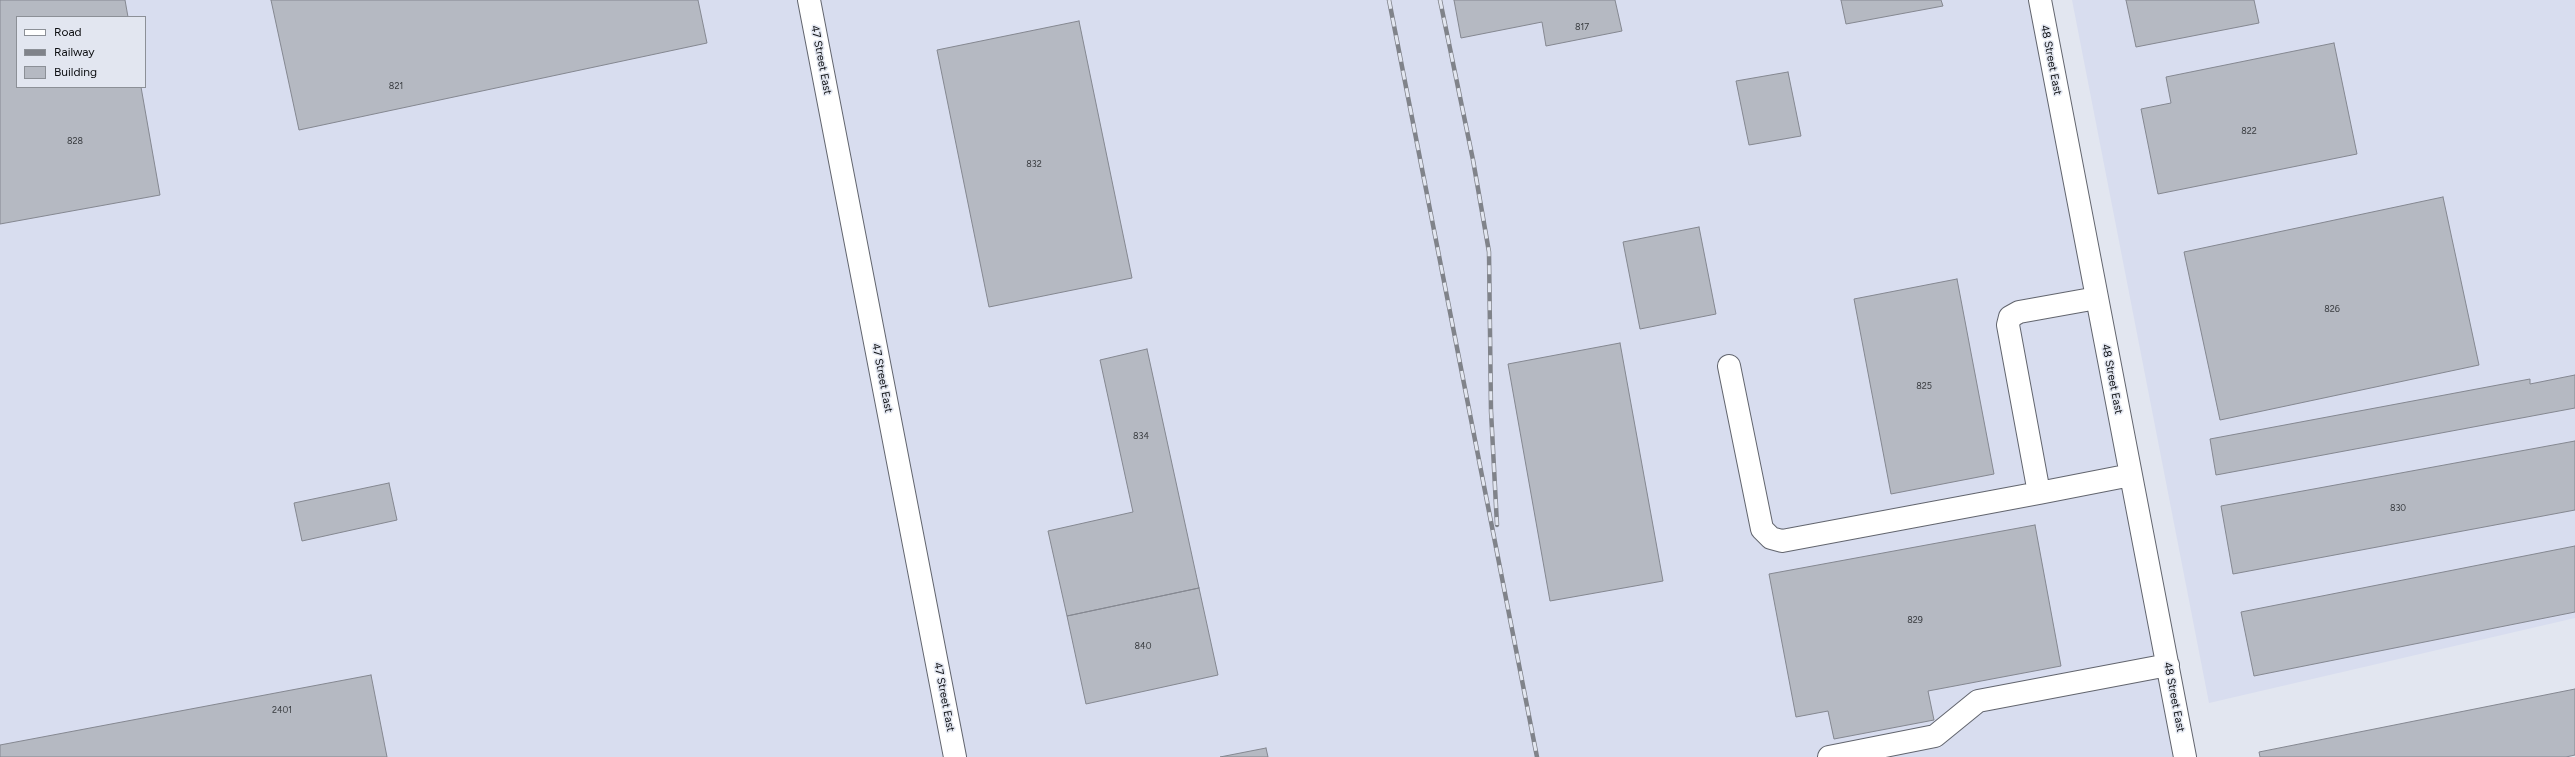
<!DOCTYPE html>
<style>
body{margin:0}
#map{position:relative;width:2575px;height:757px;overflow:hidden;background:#e2e6f0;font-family:Figtree,sans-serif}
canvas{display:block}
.legend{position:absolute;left:16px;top:16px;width:130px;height:72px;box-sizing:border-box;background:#e2e6f0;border:1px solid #8c9097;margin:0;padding:5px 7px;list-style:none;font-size:12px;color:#0c0e11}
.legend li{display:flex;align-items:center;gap:8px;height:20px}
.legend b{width:20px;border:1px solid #8c9097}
</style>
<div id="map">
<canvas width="2575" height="757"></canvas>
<ul class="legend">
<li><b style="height:5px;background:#fff"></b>Road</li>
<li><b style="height:5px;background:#80838a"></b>Railway</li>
<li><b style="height:11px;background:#b5b9c2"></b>Building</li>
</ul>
</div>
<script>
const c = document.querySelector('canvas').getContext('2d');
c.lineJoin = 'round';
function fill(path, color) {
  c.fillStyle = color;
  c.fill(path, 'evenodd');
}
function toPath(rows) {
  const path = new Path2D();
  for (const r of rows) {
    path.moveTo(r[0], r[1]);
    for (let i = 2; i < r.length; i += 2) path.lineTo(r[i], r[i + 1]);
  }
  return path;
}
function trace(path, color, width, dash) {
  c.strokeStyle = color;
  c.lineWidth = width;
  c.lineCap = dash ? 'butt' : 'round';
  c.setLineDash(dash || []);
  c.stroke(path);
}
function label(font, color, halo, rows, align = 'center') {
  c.font = font + ' Figtree,sans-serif';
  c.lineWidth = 3;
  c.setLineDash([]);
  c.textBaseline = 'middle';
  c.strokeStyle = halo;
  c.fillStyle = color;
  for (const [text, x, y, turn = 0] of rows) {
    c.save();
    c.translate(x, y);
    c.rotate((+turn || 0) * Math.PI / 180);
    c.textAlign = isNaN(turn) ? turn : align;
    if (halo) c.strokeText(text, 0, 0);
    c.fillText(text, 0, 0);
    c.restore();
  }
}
fill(toPath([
 [0,0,2040,0,2185,757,0,757],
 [17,17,145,17,145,87,17,87],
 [2072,0,2575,0,2575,618,2209,703]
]), '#d8ddef');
const building = toPath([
 [0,0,125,0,128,17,17,17,17,87,141,87,160,195,0,224,0,0],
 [271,0,698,0,707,43,299,130,271,0],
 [1454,0,1615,0,1622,31,1546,46,1542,22,1461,38,1454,0],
 [1841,0,1941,0,1943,6,1846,24,1841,0],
 [2126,0,2254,0,2259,23,2136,47,2126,0],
 [1079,21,1132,278,989,307,937,50,1079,21],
 [2334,43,2357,154,2158,194,2141,109,2171,103,2166,77,2334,43],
 [1788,72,1801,136,1749,145,1736,81,1788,72],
 [2443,197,2479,365,2220,420,2184,252,2443,197],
 [1699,227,1716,314,1640,329,1623,242,1699,227],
 [1957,279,1994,474,1891,494,1854,299,1957,279],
 [1620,343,1663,581,1550,601,1508,364,1620,343],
 [1147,349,1199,588,1067,616,1048,531,1133,512,1100,360,1147,349],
 [2575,375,2575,408,2216,475,2210,439,2530,379,2530,384,2575,375],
 [2575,441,2575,510,2233,574,2221,506,2575,441],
 [389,483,397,520,302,541,294,503,389,483],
 [2035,525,2061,666,1928,691,1934,720,1834,739,1828,711,1796,717,1769,574,2035,525],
 [2575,546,2575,612,2254,676,2241,612,2575,546],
 [1199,588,1218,675,1086,704,1067,616,1199,588],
 [371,675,387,757,0,757,0,745,371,675],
 [2575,689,2575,755,2566,757,2260,757,2259,752,2575,689],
 [1266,748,1268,757,1220,757,1266,748]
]);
fill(building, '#b5b9c2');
trace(building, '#858891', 1);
const minor = toPath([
 [809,0,955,757],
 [2040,0,2185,757],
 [2097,298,2019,312,2010,317,2008,325,2039,493,2131,475],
 [1729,366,1762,529,1771,538,1782,541,2039,493],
 [1829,757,1935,736,1978,701,2168,665]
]);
trace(minor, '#62656e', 24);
trace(minor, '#fff', 22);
const rail = toPath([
 [1389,0,1537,757],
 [1440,0,1473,160,1489,252,1491,411,1497,525]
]);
trace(rail, '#80838a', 4.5);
trace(rail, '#e2e6f0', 3, [9]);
label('9px', '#36393d', null, [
 ["817",1582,27],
 ["821",396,86],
 ["822",2249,131],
 ["828",75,141],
 ["832",1034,164],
 ["826",2332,309],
 ["825",1924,386],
 ["834",1141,436],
 ["830",2398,508],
 ["829",1915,620],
 ["840",1143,646],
 ["2401",282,710]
]);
label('11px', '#0c0e11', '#e2e6f0', [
 ["47 Street East",821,60,79],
 ["48 Street East",2051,60,79],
 ["47 Street East",882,378,79],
 ["48 Street East",2112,379,79],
 ["47 Street East",944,697,79],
 ["48 Street East",2174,697,79]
]);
</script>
